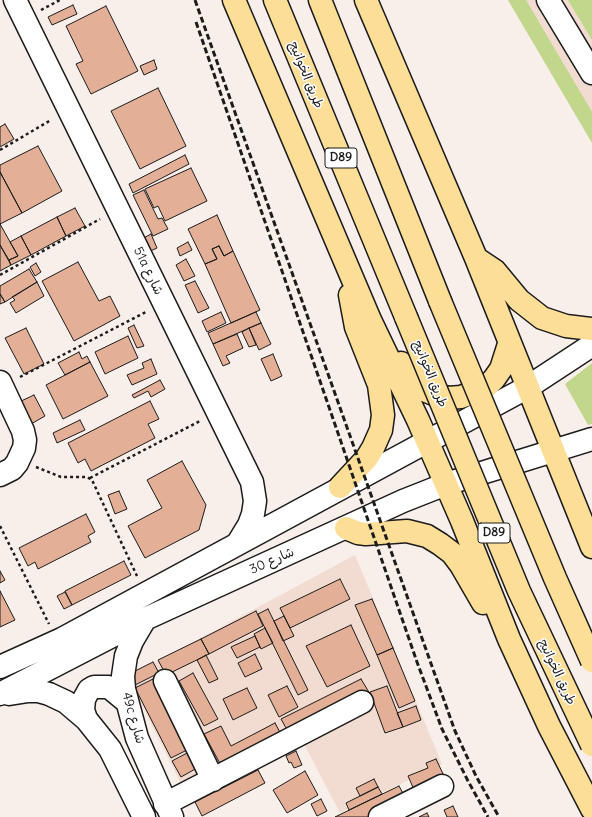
<!DOCTYPE html>
<meta charset="utf-8">
<style>
body{margin:0}
canvas{display:block;background:#f9efea}
</style>
<canvas width="592" height="817"></canvas>
<script>
const c = document.querySelector('canvas').getContext('2d');
c.lineJoin = 'round';
function fill(path, color) {
  c.fillStyle = color;
  c.fill(path, 'evenodd');
}
function toPath(rows) {
  const path = new Path2D();
  for (const r of rows) {
    path.moveTo(r[0], r[1]);
    for (let i = 2; i < r.length; i += 2) path.lineTo(r[i], r[i + 1]);
  }
  return path;
}
function trace(path, color, width, dash) {
  c.strokeStyle = color;
  c.lineWidth = width;
  c.lineCap = dash ? 'butt' : 'round';
  c.setLineDash(dash || []);
  c.stroke(path);
}
function label(font, color, halo, rows, align = 'center') {
  c.font = font + ' Delius,"Playpen Sans Arabic",sans-serif';
  c.lineWidth = 3;
  c.setLineDash([]);
  c.textBaseline = 'middle';
  c.strokeStyle = halo;
  c.fillStyle = color;
  for (const [text, x, y, turn = 0] of rows) {
    c.save();
    c.translate(x, y);
    c.rotate((+turn || 0) * Math.PI / 180);
    c.textAlign = isNaN(turn) ? turn : align;
    if (halo) c.strokeText(text, 0, 0);
    c.fillText(text, 0, 0);
    c.restore();
  }
}
fill(toPath([
 [508,0,592,0,592,143],
 [355,555,442,764,340,813,305,746,190,802,135,691,139,671]
]), '#f2dcd1');
fill(toPath([
 [508,0,526,0,592,112,592,143],
 [568,0,592,0,592,40],
 [592,363,592,424,588,425,565,384]
]), '#c1d78c');
const building = toPath([
 [73,5,77,14,52,25,48,17,73,5],
 [106,6,138,71,91,94,76,64,83,61,66,26,106,6],
 [154,60,157,69,144,75,140,66,154,60],
 [158,88,186,146,140,169,111,111,158,88],
 [5,124,14,139,0,147,0,127,5,124],
 [38,146,62,191,22,213,0,172,0,165,38,146],
 [185,155,189,164,133,193,129,184,185,155],
 [191,168,207,201,165,221,158,206,154,208,145,189,191,168],
 [0,172,22,213,0,224,0,172],
 [144,190,158,219,162,218,168,229,153,236,133,195,144,190],
 [75,208,85,226,66,236,57,217,75,208],
 [217,215,233,251,224,256,219,246,212,249,217,259,205,264,188,229,217,215],
 [57,217,66,236,31,255,21,236,57,217],
 [0,224,18,256,9,260,0,245,0,224],
 [151,234,157,248,146,253,140,240,151,234],
 [21,236,31,255,11,265,9,260,18,256,10,242,21,236],
 [188,242,192,250,180,256,177,248,188,242],
 [0,245,11,265,0,271,0,245],
 [219,246,224,256,233,251,260,310,231,323,205,264,217,259,212,249,219,246],
 [186,259,195,276,184,281,176,265,186,259],
 [78,262,99,301,110,296,120,316,74,341,42,281,78,262],
 [36,263,41,272,35,276,30,267,36,263],
 [29,269,37,282,5,302,0,294,0,286,29,269],
 [195,281,209,308,198,313,185,285,195,281],
 [37,282,44,296,16,313,10,303,15,300,12,297,37,282],
 [0,294,5,302,0,304,0,294],
 [221,312,226,323,207,332,202,321,221,312],
 [256,312,261,323,213,344,208,333,256,312],
 [261,323,271,344,259,350,249,328,261,323],
 [134,325,144,346,137,348,128,328,134,325],
 [26,328,44,364,24,374,5,338,26,328],
 [249,328,256,345,249,347,242,332,249,328],
 [237,334,243,348,226,356,230,363,223,366,213,344,237,334],
 [128,336,138,358,105,374,95,352,128,336],
 [79,352,82,359,87,356,90,362,65,375,58,363,79,352],
 [273,354,282,376,271,381,261,359,273,354],
 [151,359,157,374,132,385,127,375,144,368,142,363,151,359],
 [90,362,108,396,63,419,46,385,90,362],
 [160,380,165,389,151,397,148,391,134,398,132,395,160,380],
 [34,395,45,416,31,424,19,402,34,395],
 [150,401,159,419,148,424,155,438,91,471,85,459,78,463,68,443,150,401],
 [80,420,85,430,57,443,53,433,80,420],
 [182,461,206,505,199,530,145,558,128,526,162,508,147,480,182,461],
 [119,491,127,509,115,514,108,495,119,491],
 [86,514,95,532,88,536,91,542,38,569,35,562,28,566,19,548,86,514],
 [124,561,131,575,72,605,65,591,124,561],
 [0,571,5,580,0,583,0,571],
 [340,579,350,599,290,628,280,608,340,579],
 [0,591,15,620,0,627,0,591],
 [65,592,72,605,64,609,57,596,65,592],
 [372,599,393,648,377,655,355,605,372,599],
 [268,609,308,690,298,695,258,614,268,609],
 [256,611,263,626,209,654,201,639,256,611],
 [284,616,294,636,283,641,274,621,284,616],
 [351,625,370,666,327,687,306,646,351,625],
 [265,628,273,643,261,649,254,634,265,628],
 [255,636,260,647,237,658,231,647,255,636],
 [201,639,209,654,166,675,158,660,201,639],
 [393,648,415,701,399,708,377,655,393,648],
 [255,654,262,669,245,677,238,663,255,654],
 [206,655,218,679,209,683,197,660,206,655],
 [153,662,159,673,133,686,135,671,153,662],
 [193,673,218,719,204,726,179,681,193,673],
 [153,679,189,749,171,758,135,688,153,679],
 [361,679,370,694,290,735,281,719,361,679],
 [287,686,298,707,279,717,268,695,287,686],
 [387,686,403,727,385,733,370,692,387,686],
 [247,688,257,708,233,720,223,699,247,688],
 [416,706,421,720,403,727,397,713,416,706],
 [275,723,283,738,223,769,204,734,221,726,231,746,275,723],
 [296,751,302,765,294,768,291,762,289,763,286,756,296,751],
 [189,752,197,768,181,777,172,761,189,752],
 [436,759,445,778,415,792,408,776,428,768,426,763,436,759],
 [258,770,265,783,202,816,195,802,258,770],
 [305,771,318,795,287,813,273,790,305,771],
 [374,779,378,787,360,796,356,788,374,779],
 [399,786,406,799,368,817,335,817,399,786],
 [378,787,382,794,349,810,346,803,378,787],
 [321,799,327,811,317,816,311,804,321,799],
 [453,806,458,817,447,817,444,810,453,806],
 [427,813,429,817,419,817,427,813]
]);
fill(building, '#e3af96');
trace(building, '#1c1c1c', 1);
const minor = toPath([
 [15,0,252,482,255,501,253,514,249,525,238,543],
 [548,0,592,73],
 [0,382,23,431,25,440,24,448,17,463,12,469,0,475],
 [145,619,132,641,126,656,123,676,124,689,137,738,172,817],
 [0,667,62,639,528,387,592,345],
 [165,681,213,780],
 [0,694,145,619,403,501,446,484,592,439],
 [9,694,28,691,38,691,49,694,66,702,86,719,110,749,144,817],
 [86,719,83,710,84,699,89,690,94,687,109,687,126,701],
 [165,804,362,702],
 [380,817,442,786]
]);
const major = toPath([
 [234,0,370,320,418,420,462,521,509,639,549,726,592,809],
 [366,0,476,258,592,547],
 [477,259,495,271,519,300,542,318,566,326,592,329],
 [401,363,414,382,424,390,436,395,448,398,461,397,485,388,494,379,501,369,509,344],
 [340,487,367,458,373,448,381,430,383,415,379,385,356,327,350,295],
 [346,528,358,533,366,534,407,531,427,536,440,544,452,553,461,565,483,603]
]);
const highway = toPath([
 [275,0,406,317],
 [320,0,440,301]
]);
trace(minor, '#1c1c1c', 25);
trace(major, '#1c1c1c', 25);
trace(highway, '#1c1c1c', 25);
trace(toPath([
 [41,10,60,0],
 [0,150,51,120],
 [0,275,100,219],
 [20,377,146,312],
 [36,467,61,477,87,477,92,480,137,576],
 [90,478,200,421],
 [0,526,49,624]
]), '#1c1c1c', 2.5, [3, 3]);
trace(minor, '#fff', 22);
trace(major, '#fcde96', 22);
trace(highway, '#fcde96', 22);
trace(toPath([
 [195,0,455,731,476,776,499,817],
 [196,22,417,662,442,729,468,781,488,817]
]), '#1c1c1c', 3, [6, 3]);
const highwayBridge = toPath([
 [440,301,555,578,592,661],
 [406,317,519,591,592,745]
]);
trace(highwayBridge, '#1c1c1c', 25, []);
trace(highwayBridge, '#fcde96', 22);
for (const [x, y, w] of [
 [341,158,32],
 [494,533,32]
]) {
  const box = new Path2D();
  box.roundRect(x - w / 2, y - 10, w, 20, 3);
  c.fillStyle = '#fff';
  c.fill(box);
  trace(box, '#1c1c1c', 1);
}
label('bold 12px', '#1c1c1c', null, [
 ["D89",341,158],
 ["D89",494,533]
]);
label('13px', '#1c1c1c', '#fff', [
 ["طريق الخوانيج",306,75,68],
 ["51a شارع",148,271,64],
 ["طريق الخوانيج",430,374,68],
 ["شارع 30",272,561,-24],
 ["طريق الخوانيج",557,672,65],
 ["49c شارع",133,718,74]
]);
</script>
